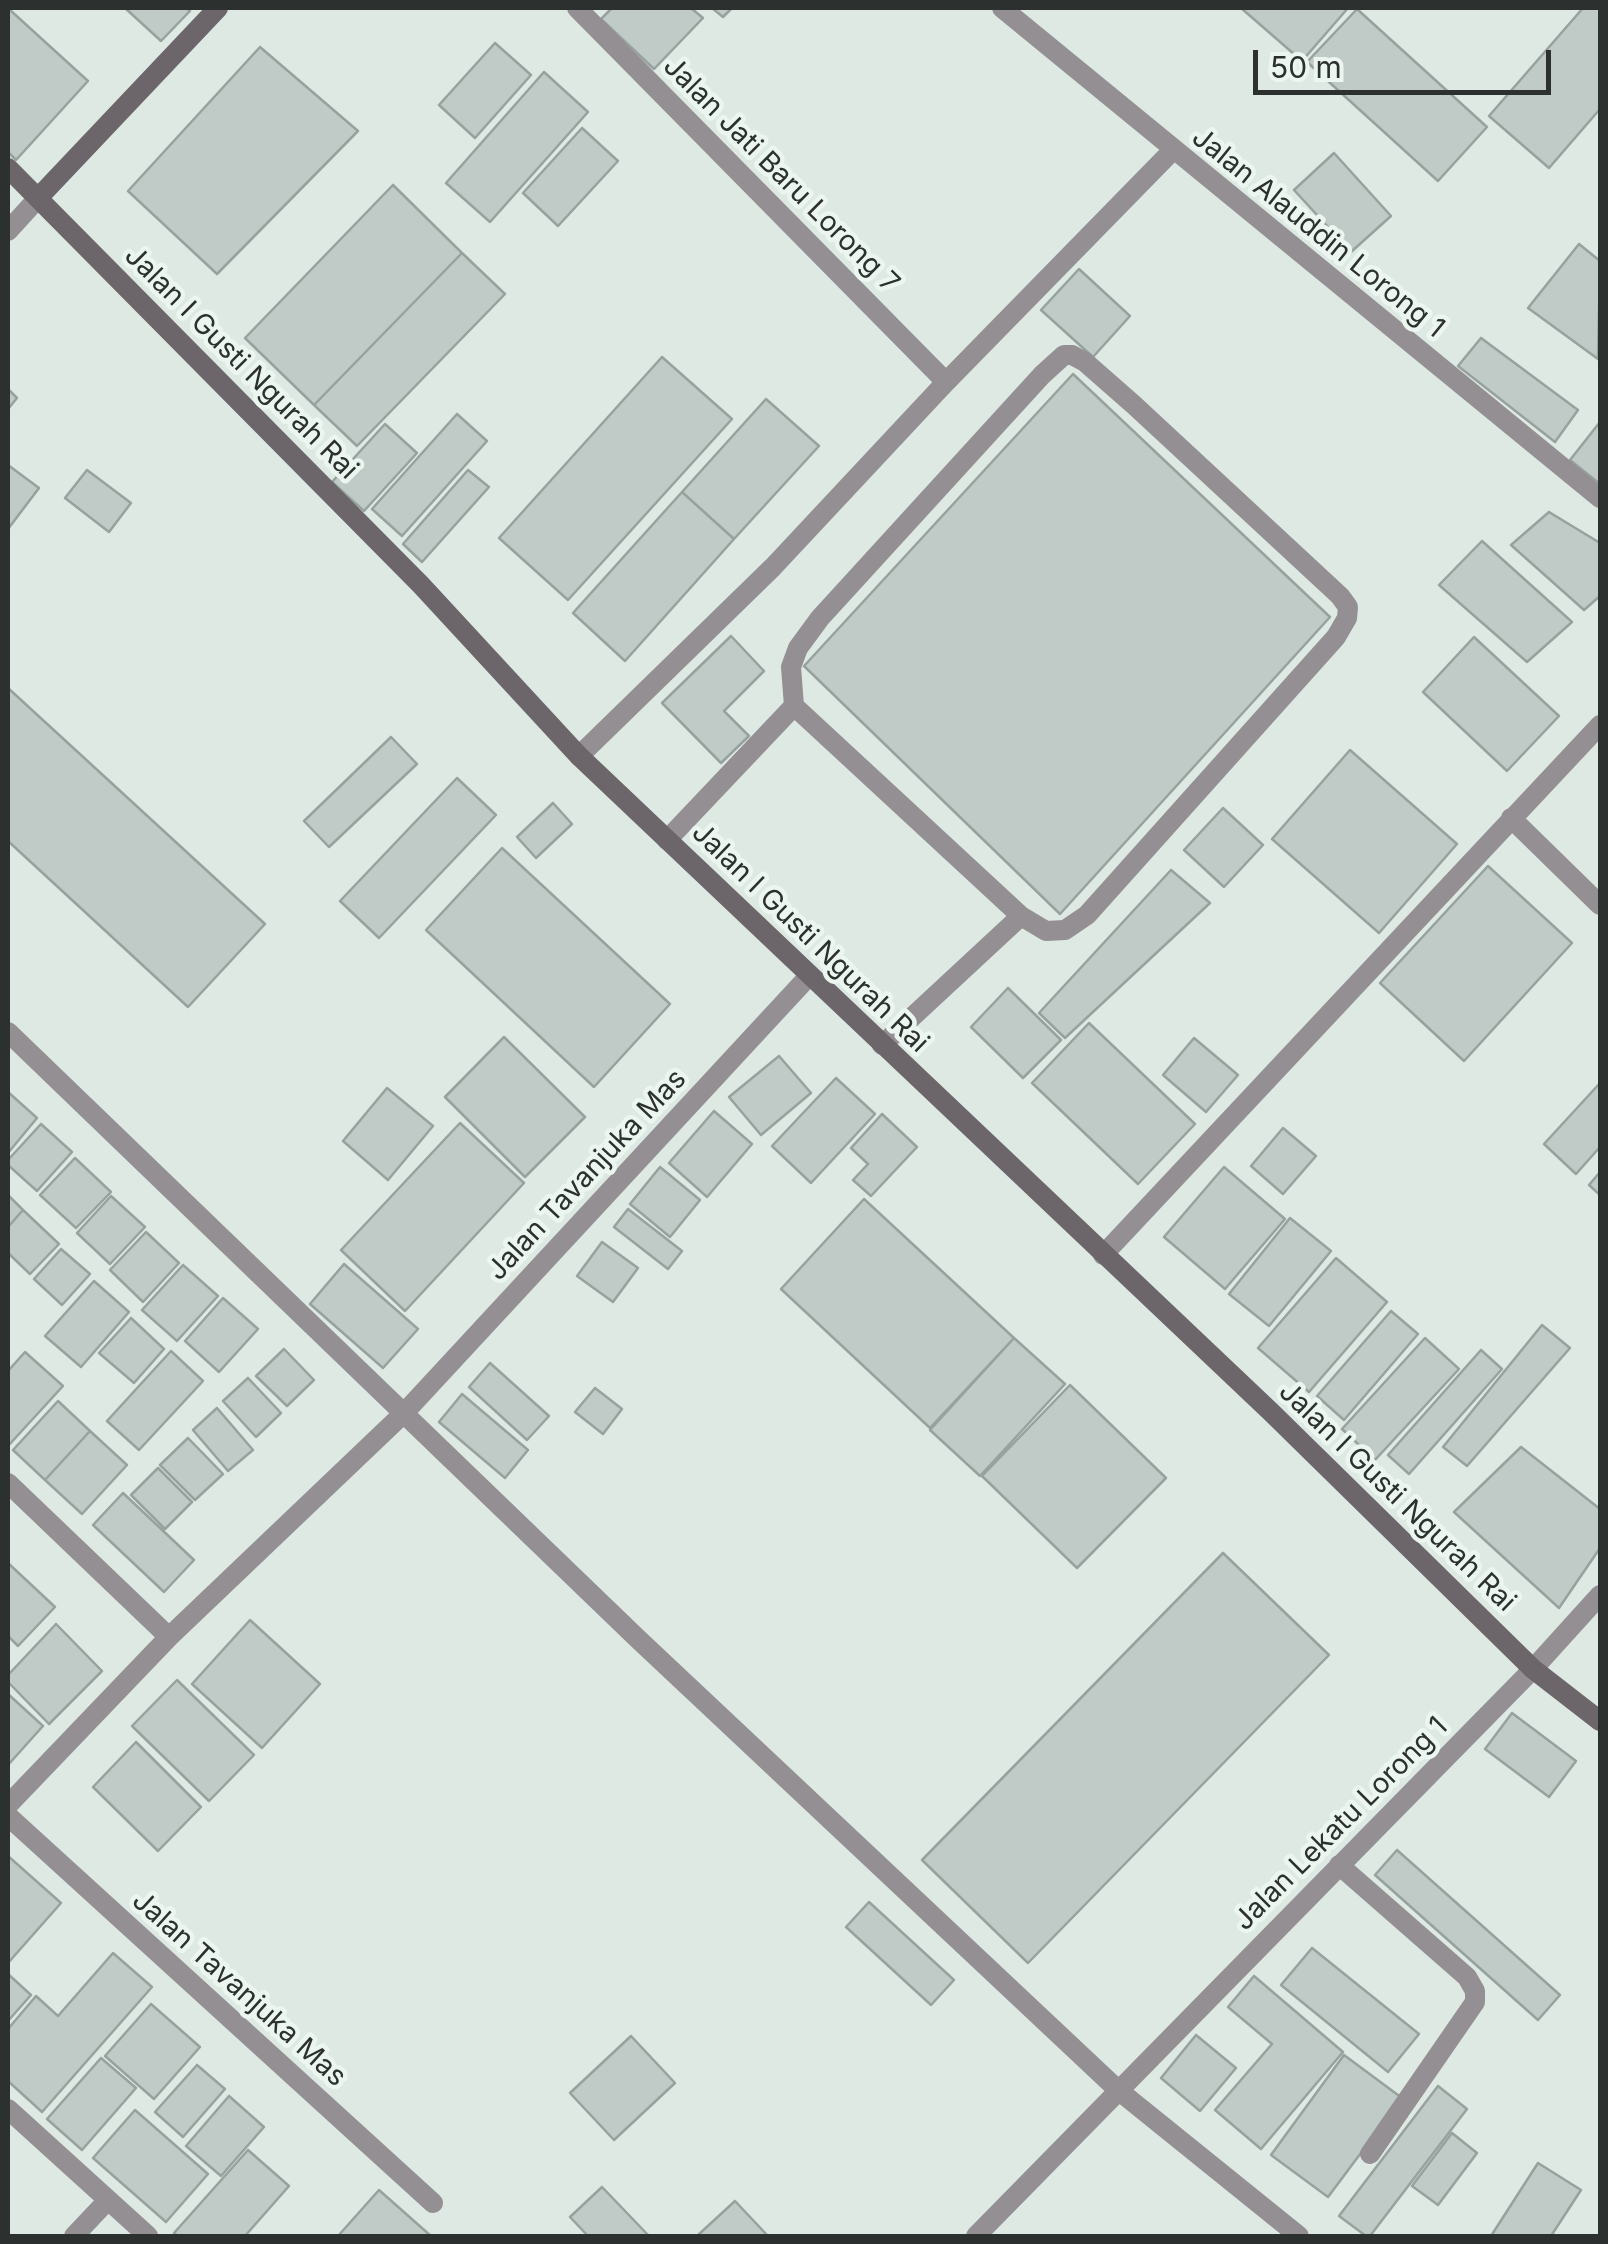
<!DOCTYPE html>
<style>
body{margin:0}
#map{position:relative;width:1608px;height:2244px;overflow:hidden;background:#dee9e4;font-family:Inter,sans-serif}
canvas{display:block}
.frame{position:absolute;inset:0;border:10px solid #2c302e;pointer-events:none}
.scale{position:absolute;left:1253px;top:50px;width:298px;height:45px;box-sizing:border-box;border:5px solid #2c302e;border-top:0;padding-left:12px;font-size:30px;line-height:35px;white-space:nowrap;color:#2c302e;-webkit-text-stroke:8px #ecf6f1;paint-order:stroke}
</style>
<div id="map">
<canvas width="1608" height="2244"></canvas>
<div class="frame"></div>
<div class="scale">50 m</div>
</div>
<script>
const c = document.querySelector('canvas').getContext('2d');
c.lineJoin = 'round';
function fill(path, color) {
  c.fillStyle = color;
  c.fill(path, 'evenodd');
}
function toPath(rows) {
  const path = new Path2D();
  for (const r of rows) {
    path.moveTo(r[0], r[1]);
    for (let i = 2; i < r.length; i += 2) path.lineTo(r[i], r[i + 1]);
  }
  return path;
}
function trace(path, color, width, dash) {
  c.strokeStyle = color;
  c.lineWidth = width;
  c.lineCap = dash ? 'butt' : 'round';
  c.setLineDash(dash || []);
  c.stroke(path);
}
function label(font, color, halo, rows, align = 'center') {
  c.font = font + ' Inter,sans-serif';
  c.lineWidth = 9;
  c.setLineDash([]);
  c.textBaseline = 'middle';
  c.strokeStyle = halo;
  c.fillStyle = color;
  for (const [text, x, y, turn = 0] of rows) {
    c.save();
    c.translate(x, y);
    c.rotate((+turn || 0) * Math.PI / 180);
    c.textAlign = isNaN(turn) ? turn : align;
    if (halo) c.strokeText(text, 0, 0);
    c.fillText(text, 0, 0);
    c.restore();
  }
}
const building = toPath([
 [125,8,186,8,190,11,161,41,125,8],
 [612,8,691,8,703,18,654,69,601,19,612,8],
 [712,8,732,8,723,17,712,8],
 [1241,8,1348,8,1302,61,1241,8],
 [1583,8,1600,8,1600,109,1549,168,1489,116,1583,8],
 [1357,9,1487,127,1438,181,1307,62,1357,9],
 [10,10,88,81,16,160,8,152,8,13,10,10],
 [495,43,531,75,475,138,439,105,495,43],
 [260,47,358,131,217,274,128,191,260,47],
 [544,72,588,112,490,222,446,183,544,72],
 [582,128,618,161,558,226,523,193,582,128],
 [1334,153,1391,216,1351,252,1294,190,1334,153],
 [393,185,462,253,314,405,245,338,393,185],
 [1579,244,1600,261,1598,359,1528,308,1579,244],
 [462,253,505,294,357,446,314,405,462,253],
 [1079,269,1130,316,1093,357,1041,310,1079,269],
 [1481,338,1578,410,1555,442,1458,366,1481,338],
 [662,357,732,419,568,600,499,538,662,357],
 [1073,374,1330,617,1060,914,804,666,1073,374],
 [8,389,17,398,8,409,8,389],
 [766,399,819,446,734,539,682,492,766,399],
 [457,414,487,441,402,536,372,509,457,414],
 [1600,422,1600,484,1570,460,1600,422],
 [385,424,417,453,364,511,332,482,385,424],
 [8,465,39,488,8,529,8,465],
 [87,470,131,503,109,532,65,498,87,470],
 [468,470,489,487,422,562,403,544,468,470],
 [682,492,734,539,625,661,573,613,682,492],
 [1549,512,1600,543,1600,596,1584,610,1511,545,1549,512],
 [1482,541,1572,622,1527,662,1439,585,1482,541],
 [731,636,764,671,724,711,749,736,721,763,662,703,731,636],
 [1474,637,1559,716,1507,771,1423,692,1474,637],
 [8,688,265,924,188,1007,8,841,8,688],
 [391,737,417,764,329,847,304,821,391,737],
 [1350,750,1457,844,1379,933,1272,839,1350,750],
 [457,778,496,815,379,938,340,901,457,778],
 [553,803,572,824,536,858,517,837,553,803],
 [1223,808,1263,845,1224,887,1184,850,1223,808],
 [502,848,670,1004,594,1087,426,930,502,848],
 [1488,866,1572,943,1464,1061,1380,983,1488,866],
 [1171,870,1210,903,1065,1038,1039,1013,1171,870],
 [1008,988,1061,1040,1023,1078,971,1027,1008,988],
 [1089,1023,1195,1124,1138,1184,1032,1083,1089,1023],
 [504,1037,585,1117,525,1177,445,1097,504,1037],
 [1194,1038,1238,1075,1206,1112,1163,1075,1194,1038],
 [779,1056,811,1093,761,1135,729,1097,779,1056],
 [836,1078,875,1114,811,1183,772,1146,836,1078],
 [1600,1083,1600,1147,1576,1174,1544,1144,1600,1083],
 [387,1088,433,1126,388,1180,343,1141,387,1088],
 [8,1092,37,1118,8,1153,8,1092],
 [714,1111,752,1144,707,1197,669,1163,714,1111],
 [882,1114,917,1147,871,1196,853,1180,868,1164,851,1148,882,1114],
 [460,1123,524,1183,405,1311,341,1250,460,1123],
 [41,1124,72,1152,37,1191,8,1165,8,1160,41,1124],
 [1283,1128,1316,1156,1283,1194,1251,1166,1283,1128],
 [75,1158,111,1192,76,1228,40,1195,75,1158],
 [660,1167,700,1200,670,1237,630,1204,660,1167],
 [1224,1167,1285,1219,1225,1289,1164,1237,1224,1167],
 [1600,1172,1600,1195,1589,1185,1600,1172],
 [8,1195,23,1210,8,1227,8,1195],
 [111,1196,145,1227,110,1264,77,1233,111,1196],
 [864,1199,1014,1338,930,1428,781,1289,864,1199],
 [628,1209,682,1251,668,1269,614,1227,628,1209],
 [23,1210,59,1244,30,1274,8,1253,8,1227,23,1210],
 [1290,1218,1331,1251,1269,1326,1229,1294,1290,1218],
 [146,1232,179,1263,143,1302,110,1270,146,1232],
 [602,1242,638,1268,613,1302,577,1276,602,1242],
 [61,1249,90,1274,62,1305,34,1279,61,1249],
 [1336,1258,1387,1302,1309,1392,1258,1348,1336,1258],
 [344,1264,418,1329,383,1368,310,1304,344,1264],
 [183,1265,218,1296,177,1341,142,1310,183,1265],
 [94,1281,129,1312,81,1367,45,1336,94,1281],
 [223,1298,258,1329,219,1372,185,1341,223,1298],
 [1391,1311,1418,1334,1344,1420,1317,1396,1391,1311],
 [131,1318,164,1349,134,1383,99,1353,131,1318],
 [1542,1325,1570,1348,1467,1466,1443,1447,1542,1325],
 [1014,1338,1065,1384,980,1476,930,1430,1014,1338],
 [1425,1338,1459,1369,1375,1460,1342,1429,1425,1338],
 [284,1349,314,1380,287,1406,256,1376,284,1349],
 [1481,1350,1502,1369,1409,1474,1388,1455,1481,1350],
 [171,1351,203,1381,139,1450,107,1421,171,1351],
 [25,1352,63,1386,8,1446,8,1371,25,1352],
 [490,1363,549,1416,527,1440,469,1387,490,1363],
 [248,1378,281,1413,256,1437,223,1401,248,1378],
 [1070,1385,1166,1478,1077,1568,982,1476,1070,1385],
 [595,1388,622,1409,603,1434,575,1412,595,1388],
 [462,1394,528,1450,505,1478,439,1422,462,1394],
 [58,1401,90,1431,45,1480,13,1450,58,1401],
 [217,1408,253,1450,228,1471,193,1430,217,1408],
 [90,1431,127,1465,82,1514,45,1480,90,1431],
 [188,1438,223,1474,195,1500,160,1465,188,1438],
 [1521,1447,1600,1509,1600,1548,1559,1608,1454,1512,1521,1447],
 [158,1468,192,1502,165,1529,131,1495,158,1468],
 [123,1493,194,1560,164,1592,93,1525,123,1493],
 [1223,1553,1329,1655,1028,1963,922,1860,1223,1553],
 [8,1563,55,1607,18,1646,8,1636,8,1563],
 [250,1620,320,1684,262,1748,192,1684,250,1620],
 [56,1624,102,1671,49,1724,8,1682,8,1675,56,1624],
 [177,1680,254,1755,209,1801,132,1726,177,1680],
 [8,1694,43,1726,8,1765,8,1694],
 [1512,1713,1576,1761,1549,1797,1485,1749,1512,1713],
 [136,1742,201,1807,158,1851,93,1787,136,1742],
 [1397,1850,1560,1995,1538,2020,1375,1875,1397,1850],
 [8,1856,61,1903,8,1963,8,1856],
 [869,1902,954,1980,931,2005,846,1927,869,1902],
 [1312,1948,1419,2034,1388,2072,1281,1985,1312,1948],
 [113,1953,152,1987,42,2112,8,2081,8,2029,36,1996,58,2016,113,1953],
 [8,1974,31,1995,8,2021,8,1974],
 [1254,1976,1343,2052,1261,2149,1215,2110,1272,2044,1228,2007,1254,1976],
 [151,2004,200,2047,154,2099,105,2056,151,2004],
 [1196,2035,1236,2068,1200,2111,1161,2078,1196,2035],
 [631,2036,675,2083,614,2140,570,2093,631,2036],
 [1344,2055,1402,2098,1328,2197,1271,2155,1344,2055],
 [101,2058,136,2088,82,2150,47,2119,101,2058],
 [197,2065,225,2089,183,2137,155,2112,197,2065],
 [1438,2086,1467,2109,1370,2236,1366,2236,1339,2216,1438,2086],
 [229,2096,264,2127,221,2176,186,2146,229,2096],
 [135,2110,208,2174,166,2222,93,2158,135,2110],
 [1452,2133,1477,2153,1438,2205,1412,2186,1452,2133],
 [248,2150,289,2186,245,2236,178,2236,174,2233,248,2150],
 [1538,2163,1581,2190,1551,2236,1491,2236,1538,2163],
 [602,2187,649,2236,588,2236,570,2217,602,2187],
 [379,2190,431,2236,338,2236,379,2190],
 [735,2201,767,2235,697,2236,735,2201]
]);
fill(building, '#c0cac6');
trace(building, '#97a19d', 2.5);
trace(toPath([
 [794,706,1021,916],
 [667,840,794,706,791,667,798,648,820,618,1042,375,1064,355,1072,355,1085,362,1134,405,1340,596,1348,607,1347,618,1336,637,1087,915,1065,930,1046,931,1021,916,882,1045]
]), '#938f92', 20);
trace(toPath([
 [577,8,946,382],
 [1002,8,1600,498],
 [8,231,39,197],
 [579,756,773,567,946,382,1173,150],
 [1511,818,1600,905],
 [8,1032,638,1639,1118,2090,1299,2236],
 [1103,1255,1600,725],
 [8,1483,169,1637],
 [8,1805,169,1637,405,1412,809,976],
 [8,1816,433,2203],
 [1339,1865,1467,1977,1475,1991,1475,2002,1370,2154],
 [8,2109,148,2236],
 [74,2236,108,2200],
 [976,2236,1533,1669,1600,1595]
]), '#938f92', 20);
trace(toPath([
 [8,168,421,585,579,756,1271,1412,1533,1669,1600,1721],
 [39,197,218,8]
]), '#6c666a', 20);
label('28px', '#2c302e', '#ecf6f1', [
 ["Jalan Jati Baru Lorong 7",781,175,45],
 ["Jalan Alauddin Lorong 1",1318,233,39],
 ["Jalan I Gusti Ngurah Rai",241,363,45],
 ["Jalan I Gusti Ngurah Rai",810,938,44],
 ["Jalan Tavanjuka Mas",587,1175,-47],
 ["Jalan I Gusti Ngurah Rai",1397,1497,44],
 ["Jalan Lekatu Lorong 1",1341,1824,-45],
 ["Jalan Tavanjuka Mas",239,1989,42]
]);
</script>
